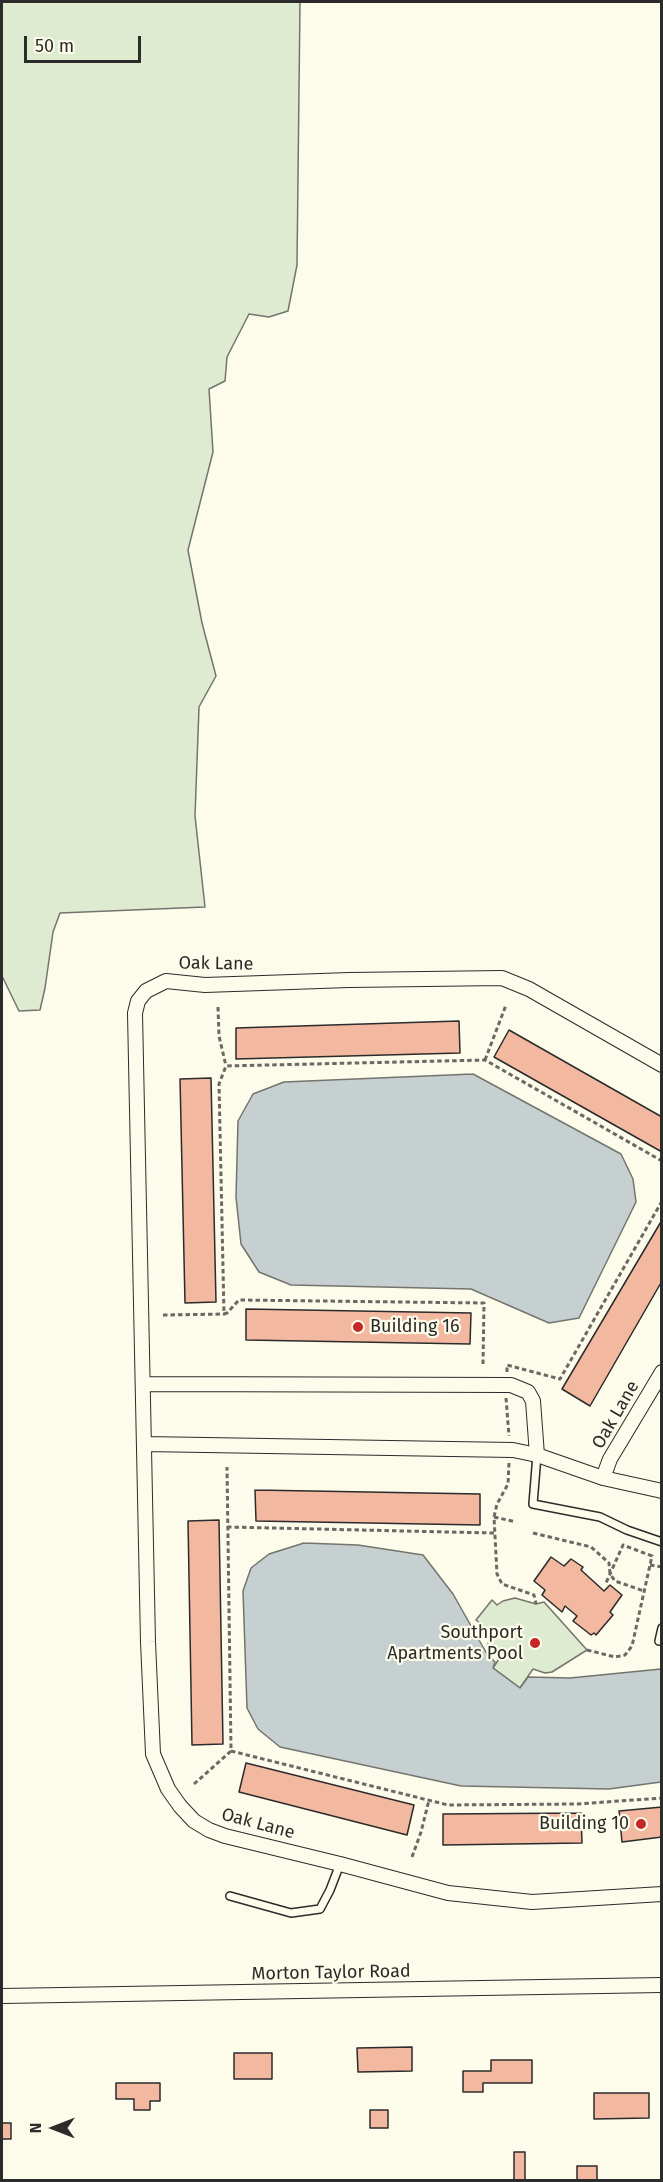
<!DOCTYPE html>
<style>
body{margin:0}
#map{position:relative;width:663px;height:2182px;overflow:hidden;background:#fdfbea;font-family:"Fira Sans",sans-serif}
canvas{display:block}
.frame{position:absolute;inset:0;border:3px solid #2b2b2b;pointer-events:none}
.north{position:absolute;left:24px;top:2098px;width:60px;height:60px;-webkit-text-stroke:4px #fdfbea;paint-order:stroke;rotate:270deg;font-size:16px;font-weight:700;line-height:24px;text-align:center;color:#2b2b2b}
.north::after{content:'';display:block;margin:auto;width:21px;height:27px;background:#2b2b2b;clip-path:polygon(50% 0,100% 100%,50% 72%,0 100%)}
.scale{position:absolute;left:24px;top:36px;width:117px;height:27px;box-sizing:border-box;border:3px solid #2b2b2b;border-top:0;padding-left:8px;font-size:18px;line-height:21px;white-space:nowrap;color:#2b2b2b;-webkit-text-stroke:4px #fdfbea;paint-order:stroke}
</style>
<div id="map">
<canvas width="663" height="2182"></canvas>
<div class="frame"></div>
<div class="north">N</div>
<div class="scale">50 m</div>
</div>
<script>
const c = document.querySelector('canvas').getContext('2d');
c.lineJoin = 'round';
function fill(path, color) {
  c.fillStyle = color;
  c.fill(path, 'evenodd');
}
function toPath(rows) {
  const path = new Path2D();
  for (const r of rows) {
    path.moveTo(r[0], r[1]);
    for (let i = 2; i < r.length; i += 2) path.lineTo(r[i], r[i + 1]);
  }
  return path;
}
function trace(path, color, width, dash) {
  c.strokeStyle = color;
  c.lineWidth = width;
  c.lineCap = dash ? 'butt' : 'round';
  c.setLineDash(dash || []);
  c.stroke(path);
}
function label(font, color, halo, rows, align = 'center') {
  c.font = font + ' "Fira Sans",sans-serif';
  c.lineWidth = 4.5;
  c.setLineDash([]);
  c.textBaseline = 'middle';
  c.strokeStyle = halo;
  c.fillStyle = color;
  for (const [text, x, y, turn = 0] of rows) {
    c.save();
    c.translate(x, y);
    c.rotate((+turn || 0) * Math.PI / 180);
    c.textAlign = isNaN(turn) ? turn : align;
    if (halo) c.strokeText(text, 0, 0);
    c.fillText(text, 0, 0);
    c.restore();
  }
}
const green = toPath([
 [2,2,300,2,297,265,288,311,269,317,249,314,227,357,225,381,209,389,213,452,188,550,202,623,216,676,199,707,195,816,205,907,60,913,53,932,45,988,40,1010,19,1011,2,976,2,2],
 [515,1598,536,1604,544,1602,587,1650,552,1672,545,1673,533,1669,520,1688,493,1668,501,1656,487,1646,490,1639,479,1632,483,1626,476,1620,492,1600,497,1605,503,1601,515,1598]
]);
fill(green, '#deebd1');
trace(green, '#74746e', 1.5);
const water = toPath([
 [473,1074,621,1154,633,1179,636,1202,579,1318,549,1323,471,1289,291,1285,259,1272,241,1244,236,1197,238,1121,253,1094,284,1082,473,1074],
 [304,1543,358,1545,423,1555,453,1594,487,1654,495,1662,493,1668,520,1688,528,1677,570,1678,661,1669,661,1782,609,1789,461,1786,280,1747,258,1729,247,1708,243,1591,251,1568,269,1554,304,1543]
]);
fill(water, '#c7d0d0');
trace(water, '#74746e', 1.5);
const building = toPath([
 [459,1021,460,1053,236,1059,236,1028,459,1021],
 [509,1030,662,1117,662,1152,494,1057,509,1030],
 [211,1078,216,1302,185,1303,180,1079,211,1078],
 [662,1220,662,1281,590,1406,562,1389,662,1220],
 [246,1309,471,1313,470,1344,246,1340,246,1309],
 [255,1490,480,1494,480,1525,256,1521,255,1490],
 [219,1520,223,1744,192,1745,188,1521,219,1520],
 [551,1557,564,1566,571,1559,583,1567,581,1570,604,1591,610,1585,622,1595,610,1612,613,1615,596,1635,594,1633,591,1635,573,1621,577,1616,565,1606,562,1612,542,1595,545,1590,534,1581,551,1557],
 [246,1763,414,1805,407,1835,239,1792,246,1763],
 [662,1807,662,1837,622,1842,619,1811,662,1807],
 [581,1813,582,1843,443,1845,443,1814,581,1813],
 [412,2047,412,2071,358,2072,357,2048,412,2047],
 [234,2053,272,2053,272,2079,234,2079,234,2053],
 [491,2060,532,2060,532,2083,483,2083,483,2092,463,2092,463,2071,491,2071,491,2060],
 [116,2083,160,2083,160,2101,150,2101,150,2110,134,2110,134,2099,116,2099,116,2083],
 [594,2093,649,2093,649,2118,594,2119,594,2093],
 [370,2110,388,2110,388,2128,370,2128,370,2110],
 [2,2123,11,2123,11,2139,2,2139,2,2123],
 [514,2152,525,2152,525,2180,514,2180,514,2152],
 [577,2166,597,2166,597,2180,577,2180,577,2166]
]);
fill(building, '#f2b8a0');
trace(building, '#2b2b2b', 1.5);
const service = toPath([
 [537,1455,533,1504,600,1517,627,1530,662,1542],
 [659,1641,662,1628],
 [230,1896,291,1913,320,1909,330,1890,340,1864]
]);
const minor = toPath([
 [662,1065,529,989,502,978,349,980,205,985,166,981,146,991,138,1001,135,1013,148,1642,153,1754,168,1789,180,1806,194,1821,209,1830,225,1836,340,1864,448,1893,532,1902,662,1894],
 [144,1384,511,1385,528,1392,533,1401,537,1455],
 [144,1444,513,1450,537,1455,603,1478,662,1491],
 [603,1478,610,1459,662,1372],
 [2,1996,662,1985]
]);
trace(service, '#2b2b2b', 10);
trace(minor, '#2b2b2b', 16);
trace(toPath([
 [218,1007,219,1036,226,1066],
 [485,1060,506,1005],
 [163,1315,224,1314],
 [483,1364,484,1303,239,1300,227,1313,224,1314,219,1084,226,1066,485,1060,662,1161],
 [507,1372,507,1365,560,1379,662,1201],
 [506,1398,509,1436],
 [509,1463,508,1484,497,1504,494,1517,497,1574,502,1584,534,1595,536,1604],
 [494,1517,516,1522],
 [227,1527,494,1533],
 [533,1533,591,1547,609,1563,610,1574,615,1581,644,1591],
 [650,1565,662,1567],
 [587,1650,615,1657,625,1655,632,1646,652,1556,623,1545,606,1583],
 [231,1751,448,1805,577,1804,662,1798],
 [194,1784,231,1751,227,1467],
 [412,1857,421,1832,429,1800]
]), '#6a6964', 3, [4.5, 3]);
trace(service, '#fdfbea', 7);
trace(minor, '#fdfbea', 14);
for (const [x, y, r, color] of [
 [358,1327,6,"#c62828"],
 [535,1643,6,"#c62828"],
 [641,1824,6,"#c62828"]
]) {
  const dot = new Path2D();
  dot.arc(x, y, r, 0, 2 * Math.PI);
  c.fillStyle = color;
  c.fill(dot);
  trace(dot, '#fdfbea', 2);
}
label('18px', '#2b2b2b', '#fdfbea', [
 ["Oak Lane",216,964,1],
 ["Oak Lane",616,1415,-60],
 ["Oak Lane",258,1824,15],
 ["Morton Taylor Road",331,1973,-1]
]);
label('18px', '#2b2b2b', '#fdfbea', [
 ["Building 16",370,1327,"left"],
 ["Southport",523,1633],
 ["Apartments Pool",523,1654],
 ["Building 10",629,1824]
], 'right');
</script>
